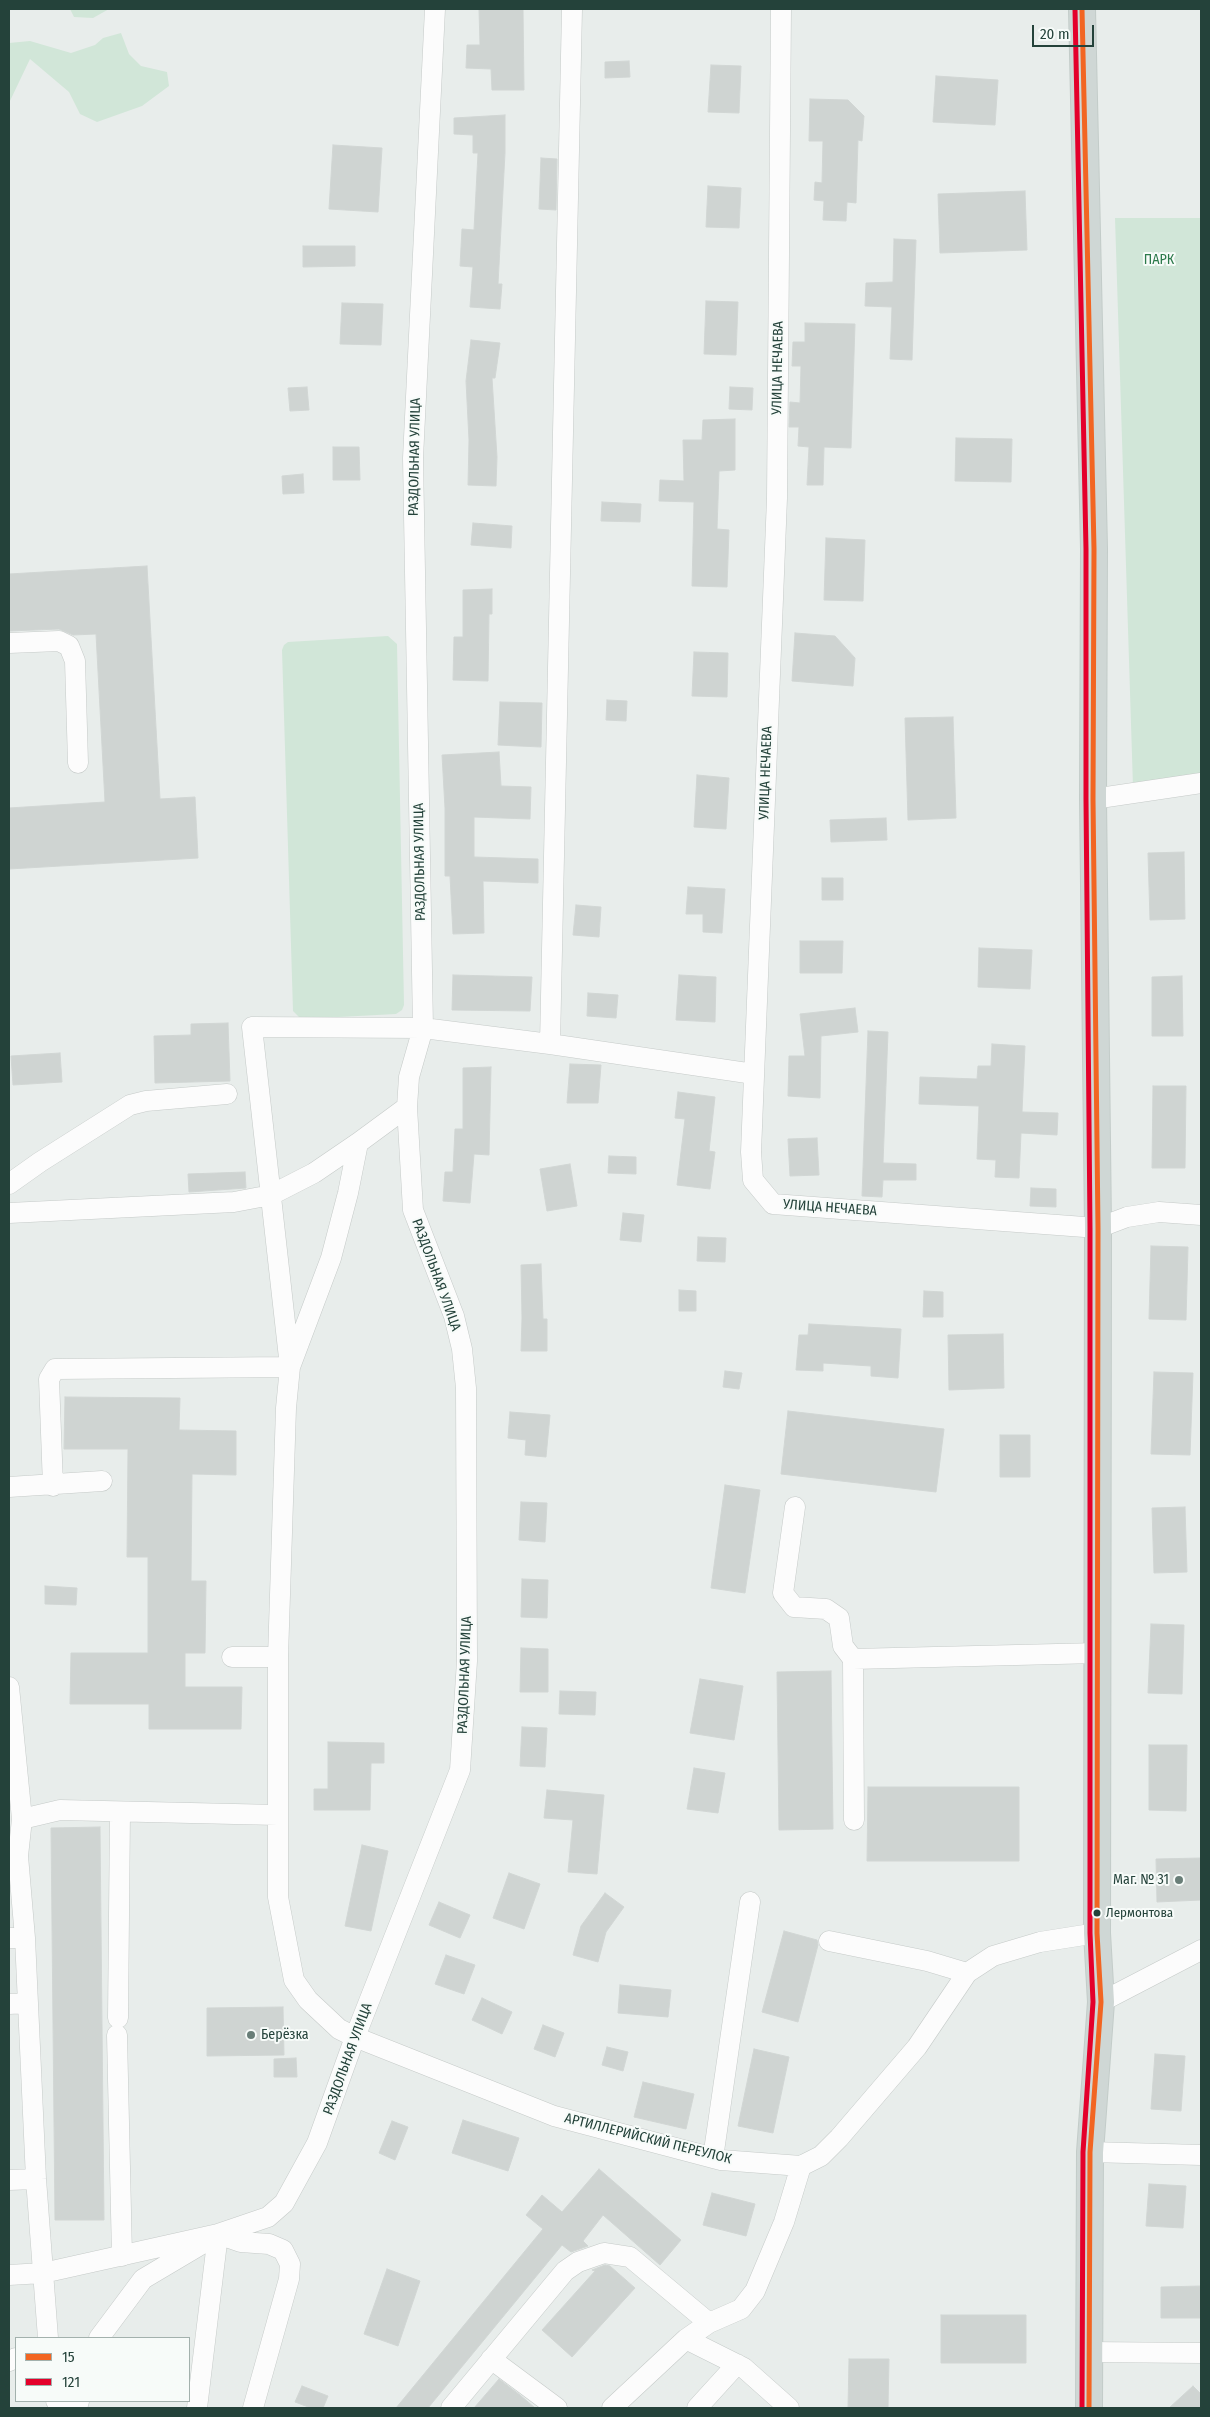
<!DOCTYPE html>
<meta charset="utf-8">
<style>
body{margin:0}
#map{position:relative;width:1210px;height:2417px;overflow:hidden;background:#e8edeb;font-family:"Fira Sans Condensed",sans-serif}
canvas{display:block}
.frame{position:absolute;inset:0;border:10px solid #24423a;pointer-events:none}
.legend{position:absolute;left:15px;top:2337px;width:175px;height:65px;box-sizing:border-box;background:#f7fbf9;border:1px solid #a3b1ad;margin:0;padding:6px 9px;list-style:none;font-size:15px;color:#24423a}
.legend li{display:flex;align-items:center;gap:10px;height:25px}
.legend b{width:25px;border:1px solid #a3b1ad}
.scale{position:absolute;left:1032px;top:25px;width:62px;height:22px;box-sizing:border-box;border:2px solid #24423a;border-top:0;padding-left:6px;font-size:15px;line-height:18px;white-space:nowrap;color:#24423a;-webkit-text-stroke:4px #f7fbf9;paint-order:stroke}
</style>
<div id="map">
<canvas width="1210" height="2417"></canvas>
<div class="frame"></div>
<ul class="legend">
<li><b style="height:6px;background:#f26522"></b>15</li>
<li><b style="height:6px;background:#e4002b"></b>121</li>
</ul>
<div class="scale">20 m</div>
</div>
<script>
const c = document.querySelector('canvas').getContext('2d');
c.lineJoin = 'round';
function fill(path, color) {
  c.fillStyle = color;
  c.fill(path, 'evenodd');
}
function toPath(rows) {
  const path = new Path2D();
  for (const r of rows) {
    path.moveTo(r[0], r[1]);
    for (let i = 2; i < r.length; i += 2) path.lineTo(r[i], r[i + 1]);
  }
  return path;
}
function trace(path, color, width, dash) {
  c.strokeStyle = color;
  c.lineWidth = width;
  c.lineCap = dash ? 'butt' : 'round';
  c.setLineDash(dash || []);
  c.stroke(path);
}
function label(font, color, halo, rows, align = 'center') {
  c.font = font + ' "Fira Sans Condensed",sans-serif';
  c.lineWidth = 4;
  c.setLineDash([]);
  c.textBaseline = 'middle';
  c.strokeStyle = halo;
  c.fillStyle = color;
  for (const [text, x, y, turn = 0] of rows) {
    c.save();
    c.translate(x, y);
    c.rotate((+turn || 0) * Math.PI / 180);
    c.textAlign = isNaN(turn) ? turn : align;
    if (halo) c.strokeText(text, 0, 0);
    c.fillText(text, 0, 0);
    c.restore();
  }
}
fill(toPath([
 [70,9,109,9,93,18,74,17],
 [121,33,129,54,141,66,167,72,169,86,142,106,97,122,80,114,69,92,30,59,9,103,9,43,30,41,71,53,95,45,103,38],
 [1115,218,1201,218,1201,778,1133,787],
 [388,636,397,644,404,1005,402,1010,396,1014,301,1019,293,1011,282,650,284,645,288,642]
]), '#d1e6d8');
const building = toPath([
 [479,9,523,9,524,90,492,90,491,69,466,68,467,45,480,45,479,9],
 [629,61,630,77,605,78,605,62,629,61],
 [711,65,741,66,739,113,708,112,711,65],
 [936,76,998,80,995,125,933,122,936,76],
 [810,99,848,100,864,116,862,141,858,140,856,203,847,202,846,221,823,220,824,201,814,200,815,182,822,183,823,141,809,141,810,99],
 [505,115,505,153,498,284,502,284,500,309,470,307,473,267,460,266,462,229,474,230,478,153,473,153,473,135,454,134,454,118,505,115],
 [333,145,382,148,378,212,329,209,333,145],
 [541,158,557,159,556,210,539,209,541,158],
 [708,186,741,188,739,228,706,227,708,186],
 [1025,191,1027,250,940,253,938,194,1025,191],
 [894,239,916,240,912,360,890,359,892,307,865,306,866,283,893,282,894,239],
 [303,246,355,246,355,266,303,267,303,246],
 [706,301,738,302,736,355,704,354,706,301],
 [342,303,383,304,381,345,340,344,342,303],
 [805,323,855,324,851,448,824,447,823,485,807,485,809,447,798,446,799,427,789,427,790,402,800,403,801,366,792,366,793,342,805,342,805,323],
 [471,340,500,343,495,378,492,378,497,457,496,486,468,485,469,440,466,381,471,340],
 [307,387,309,410,290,411,288,388,307,387],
 [730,387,753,388,752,410,729,409,730,387],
 [735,419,735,470,719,471,717,529,729,530,727,587,692,586,694,502,659,501,660,480,684,481,683,440,702,440,703,420,735,419],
 [956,438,1012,439,1011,482,955,481,956,438],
 [333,447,359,447,360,480,333,480,333,447],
 [303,474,304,493,283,494,282,476,303,474],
 [602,502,641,504,640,522,601,521,602,502],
 [473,523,512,526,511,548,471,545,473,523],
 [826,538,865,540,863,601,824,600,826,538],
 [147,566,160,799,195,797,198,858,9,869,9,808,105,802,96,634,73,635,59,629,9,631,9,574,147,566],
 [492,589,492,614,489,614,488,681,453,680,454,637,463,637,463,590,492,589],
 [795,633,835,636,855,658,853,686,792,681,795,633],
 [694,652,728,653,727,697,692,696,694,652],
 [607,700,627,701,626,721,606,720,607,700],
 [500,702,542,703,541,747,498,745,500,702],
 [953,717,956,818,908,820,905,718,953,717],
 [499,752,501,786,531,787,530,819,474,817,474,857,538,859,538,883,483,881,484,933,453,934,450,876,445,876,445,808,442,755,499,752],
 [697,775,729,778,726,829,694,827,697,775],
 [886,818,887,840,831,842,830,820,886,818],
 [1184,852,1185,919,1150,920,1148,853,1184,852],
 [822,878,843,878,843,900,822,900,822,878],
 [688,887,725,889,722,933,703,932,703,914,686,914,688,887],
 [576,905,601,907,599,937,573,935,576,905],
 [800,941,843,941,842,973,800,973,800,941],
 [979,948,1032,950,1030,989,978,987,979,948],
 [453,975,532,977,530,1011,452,1010,453,975],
 [679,975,716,977,715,1022,676,1020,679,975],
 [1182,976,1183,1036,1152,1036,1152,977,1182,976],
 [588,993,618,995,616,1018,587,1016,588,993],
 [855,1008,858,1032,821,1036,820,1098,788,1096,789,1056,805,1056,800,1014,855,1008],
 [228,1023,230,1081,155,1083,154,1036,191,1035,191,1024,228,1023],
 [868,1031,888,1032,883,1163,916,1164,916,1180,883,1180,882,1197,862,1196,868,1031],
 [992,1044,1025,1046,1022,1112,1058,1113,1057,1135,1021,1133,1019,1178,995,1177,996,1160,977,1159,979,1106,919,1104,920,1077,977,1079,978,1066,991,1066,992,1044],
 [60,1053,62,1082,13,1085,11,1056,60,1053],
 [570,1064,601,1065,598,1103,567,1103,570,1064],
 [491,1067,489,1155,474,1154,470,1203,443,1201,445,1172,453,1172,455,1129,463,1129,463,1068,491,1067],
 [1153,1086,1186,1086,1185,1168,1152,1168,1153,1086],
 [678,1092,715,1097,709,1151,715,1152,710,1189,677,1185,685,1119,675,1118,678,1092],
 [817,1138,819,1175,790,1176,788,1139,817,1138],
 [609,1156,636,1157,636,1174,608,1173,609,1156],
 [570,1164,577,1206,547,1211,540,1169,570,1164],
 [245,1172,246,1188,189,1192,188,1174,245,1172],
 [1031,1188,1056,1189,1056,1207,1030,1206,1031,1188],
 [623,1213,644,1215,641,1242,620,1240,623,1213],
 [698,1237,726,1238,725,1262,697,1261,698,1237],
 [1151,1246,1188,1247,1186,1320,1149,1319,1151,1246],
 [541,1264,543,1319,547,1319,547,1351,521,1351,522,1318,521,1265,541,1264],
 [679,1290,696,1291,696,1311,679,1311,679,1290],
 [924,1291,943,1292,943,1317,923,1317,924,1291],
 [809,1324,901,1329,898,1378,871,1376,871,1366,823,1363,823,1371,796,1370,799,1335,808,1335,809,1324],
 [1003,1334,1004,1388,949,1390,948,1335,1003,1334],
 [725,1371,742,1373,739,1389,723,1387,725,1371],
 [1154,1372,1193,1373,1190,1455,1151,1454,1154,1372],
 [65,1397,180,1398,179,1430,236,1431,236,1475,192,1474,191,1581,206,1581,205,1653,185,1653,185,1687,242,1687,241,1729,149,1729,149,1704,70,1704,71,1653,148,1653,148,1557,127,1557,128,1449,64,1449,65,1397],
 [788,1411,944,1429,936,1492,781,1474,788,1411],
 [510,1412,550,1415,546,1457,525,1455,526,1440,508,1438,510,1412],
 [1000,1435,1030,1435,1030,1477,1000,1477,1000,1435],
 [725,1485,760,1490,745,1593,711,1588,725,1485],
 [521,1502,547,1503,545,1542,519,1540,521,1502],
 [1185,1507,1187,1572,1154,1573,1152,1508,1185,1507],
 [522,1579,548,1580,547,1618,521,1617,522,1579],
 [45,1586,77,1588,76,1605,45,1604,45,1586],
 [1151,1624,1184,1625,1182,1694,1148,1693,1151,1624],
 [521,1648,548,1649,548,1692,520,1692,521,1648],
 [831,1671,833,1829,779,1830,777,1672,831,1671],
 [700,1679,743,1686,734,1740,690,1733,700,1679],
 [560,1691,596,1692,595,1715,559,1714,560,1691],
 [522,1727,547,1728,545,1767,520,1766,522,1727],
 [328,1742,384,1743,384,1763,371,1763,370,1810,314,1810,314,1789,328,1789,328,1742],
 [1149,1745,1187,1745,1186,1811,1149,1810,1149,1745],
 [694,1768,725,1773,718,1813,687,1809,694,1768],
 [868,1787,1019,1787,1019,1861,867,1861,868,1787],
 [547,1790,604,1795,597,1874,568,1872,573,1820,544,1818,547,1790],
 [100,1827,104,2220,55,2220,51,1828,100,1827],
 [362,1845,388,1851,371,1931,345,1926,362,1845],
 [1201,1858,1201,1900,1157,1902,1156,1859,1201,1858],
 [509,1873,540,1884,524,1929,493,1918,509,1873],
 [605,1893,624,1907,606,1932,598,1962,573,1955,581,1926,605,1893],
 [439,1902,470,1915,460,1938,429,1925,439,1902],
 [784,1931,817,1940,818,1945,798,2022,762,2012,784,1931],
 [446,1955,475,1965,464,1994,435,1984,446,1955],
 [620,1985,671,1990,668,2017,618,2013,620,1985],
 [482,1998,512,2012,502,2034,472,2020,482,1998],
 [283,2007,284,2055,207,2056,207,2008,283,2007],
 [543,2025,564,2033,555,2057,534,2049,543,2025],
 [607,2047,628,2052,623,2071,602,2065,607,2047],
 [754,2049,789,2057,773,2133,738,2126,754,2049],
 [1155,2054,1185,2056,1181,2111,1151,2109,1155,2054],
 [296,2058,297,2077,274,2077,274,2059,296,2058],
 [643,2082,694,2094,686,2129,634,2117,643,2082],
 [463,2120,519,2138,508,2171,452,2153,463,2120],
 [392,2121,408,2127,395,2160,379,2153,392,2121],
 [599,2169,681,2240,660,2265,603,2215,583,2241,588,2246,571,2252,562,2245,428,2408,396,2408,543,2229,526,2215,542,2195,562,2212,599,2169],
 [1149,2184,1186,2186,1183,2228,1146,2226,1149,2184],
 [712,2193,755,2204,746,2236,703,2225,712,2193],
 [605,2265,610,2266,635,2288,572,2357,542,2330,595,2271,592,2270,605,2265],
 [387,2269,420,2281,398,2346,364,2334,387,2269],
 [1201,2286,1201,2318,1161,2318,1161,2287,1201,2286],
 [941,2315,1026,2315,1026,2363,941,2363,941,2315],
 [849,2359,889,2359,888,2408,848,2408,849,2359],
 [499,2379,520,2395,535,2408,474,2408,499,2379],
 [302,2386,328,2396,323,2408,311,2408,295,2402,302,2386],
 [1193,2386,1201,2394,1201,2408,1169,2408,1193,2386]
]);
fill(building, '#cfd4d2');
trace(building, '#d1d6d4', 1);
const minor = toPath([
 [781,9,777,498,751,1152,753,1180,773,1204,1098,1228,1127,1217,1159,1212,1201,1215],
 [9,643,59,641,69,646,75,661,78,763],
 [1093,799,1201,783],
 [550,1044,572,9],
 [407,1107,358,1143,348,1193,331,1258,290,1367,286,1408,278,1657,278,1897,294,1980,308,2000,339,2029,355,2037,554,2116,721,2160,801,2166,821,2156,839,2138,917,2047,967,1973,993,1956,1040,1942,1097,1933],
 [9,1184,40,1162,130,1105,146,1101,227,1094],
 [9,1213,234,1202,271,1195,314,1173,358,1143],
 [53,1486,49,1379,55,1369,290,1367,252,1027,423,1028,550,1044,754,1074],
 [9,1487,102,1481],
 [795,1507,783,1593,794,1607,826,1609,839,1618,843,1646,853,1659,1098,1653],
 [232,1657,278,1657],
 [853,1659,854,1820],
 [9,1687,22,1819],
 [9,1938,25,1938,36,2179,48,2338],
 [25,1938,18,1856,22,1819,60,1810,278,1815],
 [829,1941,927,1961,967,1973],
 [1101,2002,1201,1950],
 [9,2004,28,2003],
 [118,2018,120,1812],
 [117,2035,122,2256],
 [1090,2152,1201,2155],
 [713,2158,750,1902],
 [9,2180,36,2179],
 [218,2234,241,2242,269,2244,283,2250,290,2264,289,2279,253,2408],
 [9,2275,43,2273,218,2234,268,2217,284,2203,317,2143,355,2037,460,1770,467,1661,466,1388,462,1349,454,1316,413,1210,407,1107,409,1077,423,1028,413,458,435,9],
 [99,2338,143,2279,202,2244],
 [686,2339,744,2368,789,2408],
 [1088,2352,1201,2353],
 [491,2359,557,2408],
 [9,2361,16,2358],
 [56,2401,62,2408],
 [77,2408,79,2401],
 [197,2408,218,2234],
 [451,2408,565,2271,578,2262,604,2253,630,2257,709,2323],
 [612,2408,686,2339,709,2323,741,2309,755,2291,784,2222,801,2166],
 [697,2408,737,2364]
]);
const major = toPath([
 [1082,9,1094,549,1093,799,1098,1228,1097,1933,1101,2002,1090,2152,1089,2408]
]);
trace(minor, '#c5cac8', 21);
trace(major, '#c3ccc9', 28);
trace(minor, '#fcfcfc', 20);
trace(major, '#cfd7d5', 26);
trace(toPath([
 [1082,9,1094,549,1093,799,1098,1228,1097,1933,1101,2002,1090,2152,1089,2408]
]), '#f26522', 5);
trace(toPath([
 [1075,9,1086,549,1086,799,1090,1228,1090,1933,1093,2002,1083,2152,1082,2408]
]), '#e4002b', 5);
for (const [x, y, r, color] of [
 [1179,1880,5,"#697e78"],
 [1097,1913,4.5,"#24423a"],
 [251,2035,5,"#697e78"]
]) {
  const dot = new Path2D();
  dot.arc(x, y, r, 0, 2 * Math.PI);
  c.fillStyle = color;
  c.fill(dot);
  trace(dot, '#f7fbf9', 2);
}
label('13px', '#24423a', '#f7fbf9', [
 ["Лермонтова",1106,1913]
], 'left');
label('14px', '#2d7a4b', '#f7fbf9', [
 ["ПАРК",1159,260]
]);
label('14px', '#24423a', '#f7fbf9', [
 ["УЛИЦА НЕЧАЕВА",778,368,-89],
 ["РАЗДОЛЬНАЯ УЛИЦА",415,457,-89],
 ["УЛИЦА НЕЧАЕВА",766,773,-88],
 ["РАЗДОЛЬНАЯ УЛИЦА",420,862,-91],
 ["УЛИЦА НЕЧАЕВА",830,1208,4],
 ["РАЗДОЛЬНАЯ УЛИЦА",436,1275,70],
 ["РАЗДОЛЬНАЯ УЛИЦА",465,1675,-88],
 ["РАЗДОЛЬНАЯ УЛИЦА",348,2059,-70],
 ["АРТИЛЛЕРИЙСКИЙ ПЕРЕУЛОК",648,2139,14]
]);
label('14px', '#24423a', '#f7fbf9', [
 ["Маг. № 31",1169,1880],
 ["Берёзка",261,2035,"left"]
], 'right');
</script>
